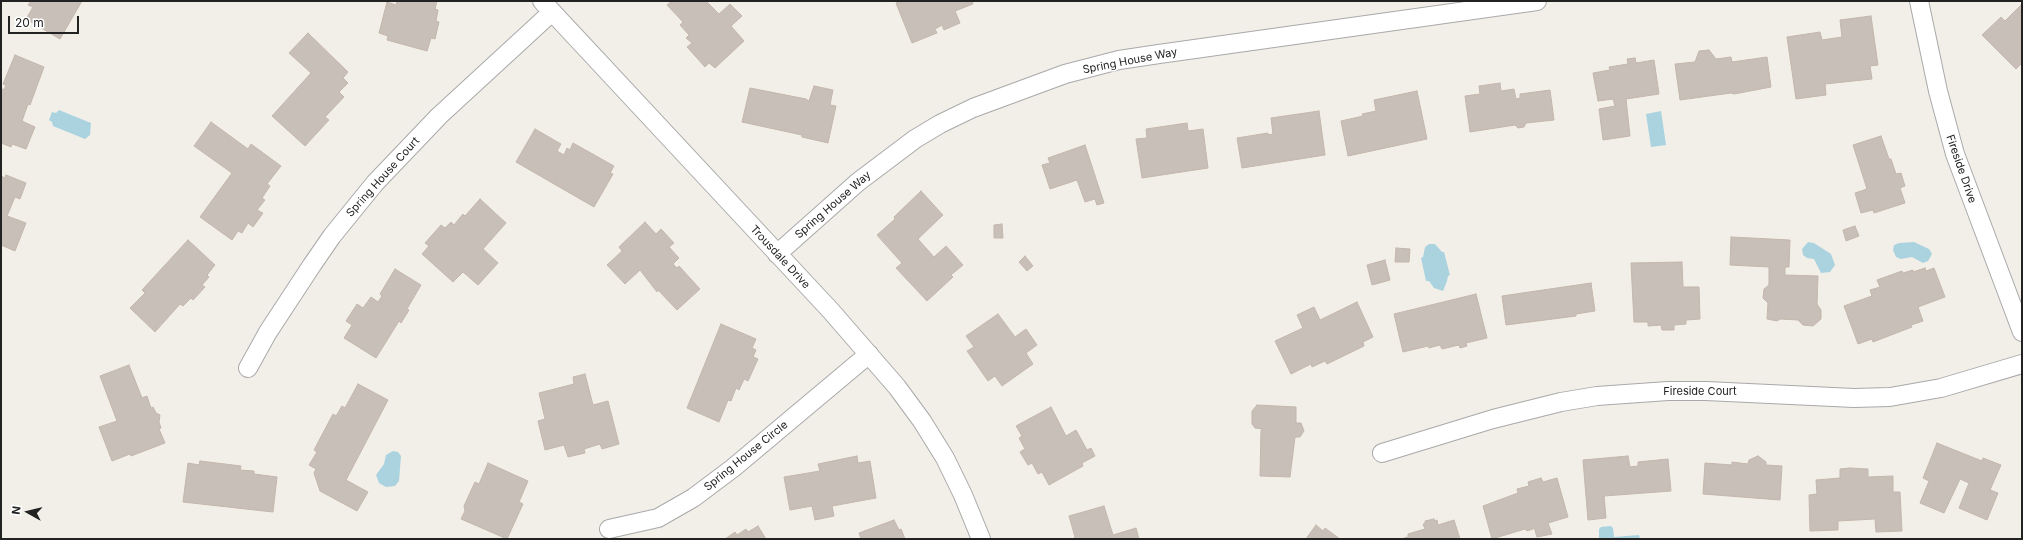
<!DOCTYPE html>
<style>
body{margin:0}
#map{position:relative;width:2023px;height:540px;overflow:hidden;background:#f2efe9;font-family:Inter,sans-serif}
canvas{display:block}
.frame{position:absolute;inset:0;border:2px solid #222;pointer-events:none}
.north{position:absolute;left:8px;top:492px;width:40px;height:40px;-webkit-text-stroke:3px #fff;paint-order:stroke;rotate:278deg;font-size:11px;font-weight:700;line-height:16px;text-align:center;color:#222}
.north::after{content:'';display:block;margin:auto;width:14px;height:18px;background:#222;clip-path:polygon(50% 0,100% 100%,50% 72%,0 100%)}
.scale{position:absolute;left:8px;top:16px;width:71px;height:18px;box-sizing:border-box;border:2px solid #222;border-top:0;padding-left:5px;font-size:12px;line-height:14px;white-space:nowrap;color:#222;-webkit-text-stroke:3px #fff;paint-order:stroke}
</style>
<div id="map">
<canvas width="2023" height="540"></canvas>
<div class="frame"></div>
<div class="north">N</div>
<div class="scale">20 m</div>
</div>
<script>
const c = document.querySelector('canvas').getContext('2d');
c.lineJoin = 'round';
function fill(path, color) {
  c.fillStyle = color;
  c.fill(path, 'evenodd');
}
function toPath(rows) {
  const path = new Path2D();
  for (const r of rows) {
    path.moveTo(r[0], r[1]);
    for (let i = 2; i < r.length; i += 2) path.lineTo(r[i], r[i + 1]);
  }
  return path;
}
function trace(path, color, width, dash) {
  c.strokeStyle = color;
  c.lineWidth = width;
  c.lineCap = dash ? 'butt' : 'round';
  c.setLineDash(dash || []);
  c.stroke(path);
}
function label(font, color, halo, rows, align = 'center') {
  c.font = font + ' Inter,sans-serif';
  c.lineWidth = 3;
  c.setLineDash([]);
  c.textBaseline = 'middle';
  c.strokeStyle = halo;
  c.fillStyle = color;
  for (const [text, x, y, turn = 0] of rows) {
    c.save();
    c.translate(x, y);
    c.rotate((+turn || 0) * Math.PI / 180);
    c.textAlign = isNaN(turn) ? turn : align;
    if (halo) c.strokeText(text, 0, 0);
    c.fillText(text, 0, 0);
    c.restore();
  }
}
fill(toPath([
 [59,110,91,123,90,135,85,139,53,126,52,122,49,120,52,112,56,113],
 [1661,111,1666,145,1651,147,1646,114],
 [1808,242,1814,243,1831,254,1835,265,1830,272,1821,273,1814,259,1807,258,1803,255,1802,249],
 [1914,242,1929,249,1932,254,1928,261,1923,263,1912,257,1901,259,1896,257,1893,250,1894,245,1899,243],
 [1429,244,1435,244,1442,252,1444,252,1450,275,1448,276,1447,281,1443,291,1434,288,1429,281,1426,281,1421,258,1423,257,1425,247],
 [393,451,398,452,401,456,399,481,395,486,386,487,379,483,376,475,384,464,386,455],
 [1611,526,1613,528,1614,537,1639,535,1640,539,1599,539,1599,529,1601,527]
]), '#aad3df');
const building = toPath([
 [31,1,82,1,60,39,26,19,33,7,28,5,31,1],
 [397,1,437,1,435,9,438,10,436,21,439,22,435,39,431,38,427,51,387,40,388,36,379,33,387,2,396,5,397,1],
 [672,1,706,1,719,14,730,4,742,16,731,26,744,41,715,68,709,63,705,67,687,47,692,43,686,38,689,35,680,25,683,22,667,5,672,1],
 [902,1,972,1,973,4,955,11,960,23,944,30,942,25,935,29,937,33,912,43,896,3,902,1],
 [2022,4,2022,63,2016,69,1982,35,2001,17,2005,21,2022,4],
 [1871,16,1878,65,1870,66,1872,79,1825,84,1826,95,1796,99,1787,37,1820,32,1822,40,1842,37,1840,20,1871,16],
 [308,33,348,72,343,78,348,83,339,92,344,97,325,117,329,120,305,146,272,116,311,73,289,53,308,33],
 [1709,50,1716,59,1731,57,1732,62,1767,57,1771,87,1734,94,1731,93,1680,100,1675,64,1695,62,1699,51,1709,50],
 [15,55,44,67,30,105,28,104,22,121,35,127,26,149,12,144,11,147,1,143,1,88,4,90,6,85,3,84,15,55],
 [1635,58,1636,63,1654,60,1659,94,1626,99,1630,136,1603,140,1599,109,1615,106,1613,99,1598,101,1593,73,1610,70,1609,67,1628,64,1627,59,1635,58],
 [1500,83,1501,91,1514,89,1516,99,1520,98,1520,94,1550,90,1554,120,1526,123,1524,127,1518,128,1515,125,1470,132,1465,96,1480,94,1479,86,1500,83],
 [814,86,833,90,830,105,836,106,828,143,802,137,802,135,742,122,750,88,806,99,809,101,814,86],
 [1417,91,1427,139,1348,156,1341,121,1363,116,1362,114,1376,111,1374,100,1417,91],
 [1319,111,1325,155,1242,168,1237,138,1268,133,1268,135,1273,134,1271,118,1319,111],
 [211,122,248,149,251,144,281,166,267,184,270,186,262,198,265,200,257,210,263,213,253,227,248,223,242,233,238,231,232,240,200,217,232,173,194,146,211,122],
 [1187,123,1188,131,1203,129,1208,168,1142,178,1136,139,1147,138,1146,129,1187,123],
 [535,129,561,144,557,151,564,155,567,148,570,150,573,143,614,166,610,173,613,174,594,207,516,162,535,129],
 [1881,136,1889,159,1891,159,1896,174,1901,173,1905,186,1900,188,1905,203,1874,213,1873,210,1861,213,1855,193,1867,189,1853,145,1881,136],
 [1085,145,1104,203,1097,205,1095,199,1085,202,1077,180,1050,189,1042,165,1050,163,1048,158,1085,145],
 [6,175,26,183,20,199,15,197,7,216,26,223,15,251,1,245,1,176,5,178,6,175],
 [921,191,943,215,918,239,934,257,946,246,963,265,951,275,953,277,927,301,896,268,902,263,877,235,895,219,894,217,921,191],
 [480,199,506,223,483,249,498,263,478,285,463,272,453,282,422,254,429,246,425,243,441,225,445,228,451,222,454,225,463,214,465,216,480,199],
 [645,222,656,234,661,229,674,243,669,247,679,258,673,264,677,268,679,266,700,289,677,310,658,290,657,292,640,270,625,284,607,265,622,251,619,247,645,222],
 [1002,224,1003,238,994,238,994,225,1002,224],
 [1855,226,1859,236,1846,241,1843,230,1855,226],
 [1731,237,1790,240,1789,267,1785,267,1785,275,1818,276,1817,304,1821,310,1821,319,1813,326,1803,325,1798,320,1780,319,1777,321,1767,319,1768,303,1763,298,1764,289,1769,285,1769,267,1730,265,1731,237],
 [188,240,215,265,207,275,209,277,202,285,205,287,193,300,191,298,183,306,180,304,155,332,130,308,145,293,142,290,188,240],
 [1396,248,1410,249,1409,262,1395,262,1396,248],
 [1025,256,1033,266,1027,271,1019,262,1025,256],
 [1385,260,1390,280,1372,285,1367,265,1385,260],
 [1682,262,1683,287,1699,287,1700,319,1686,320,1686,324,1674,325,1674,330,1662,330,1661,325,1648,326,1648,322,1634,322,1631,263,1682,262],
 [1925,268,1926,271,1934,268,1945,297,1918,307,1923,321,1911,325,1912,327,1873,342,1872,339,1858,344,1844,306,1872,296,1870,290,1880,287,1877,280,1902,271,1903,273,1913,270,1913,272,1925,268],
 [395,269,421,285,407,309,409,310,401,323,399,321,376,358,344,338,352,325,346,321,357,304,363,308,371,297,378,302,382,296,380,294,395,269],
 [1591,283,1595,311,1576,314,1576,316,1506,325,1502,296,1591,283],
 [1476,294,1487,338,1466,343,1467,346,1460,348,1459,345,1442,349,1440,345,1429,348,1428,346,1403,352,1394,314,1476,294],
 [1357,302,1373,337,1363,342,1364,346,1327,364,1325,361,1312,367,1311,364,1291,374,1275,341,1303,328,1297,315,1314,307,1320,320,1357,302],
 [998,314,1015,337,1026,329,1037,345,1026,353,1033,364,1002,386,995,376,988,381,967,351,974,347,966,336,998,314],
 [721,324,756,339,752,348,756,350,753,357,758,359,748,381,744,379,739,390,736,388,731,401,728,400,719,422,687,408,721,324],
 [129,365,142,398,147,396,151,408,153,407,156,413,160,415,159,422,161,428,159,429,165,443,131,456,130,454,112,461,99,427,117,421,100,376,129,365],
 [585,374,593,405,608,401,619,444,602,449,600,444,584,449,585,453,568,457,564,445,545,450,538,421,545,419,539,393,574,384,573,377,585,374],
 [358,384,388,400,346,480,368,492,357,511,320,491,314,473,316,469,309,465,317,452,314,450,333,414,336,416,342,406,345,408,358,384],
 [1257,405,1296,407,1296,423,1301,423,1304,431,1300,437,1295,437,1290,477,1260,476,1261,430,1263,429,1255,428,1252,424,1252,411,1257,405],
 [1051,407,1066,436,1076,430,1087,450,1091,448,1095,456,1082,463,1083,466,1049,485,1042,472,1038,474,1032,463,1028,465,1020,452,1025,449,1019,438,1022,436,1016,426,1051,407],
 [1937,443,1982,461,1983,458,2001,465,1990,490,1998,493,1987,520,1959,508,1969,483,1960,479,1944,513,1920,503,1929,481,1923,478,1937,443],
 [857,456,858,463,870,461,876,498,832,506,834,516,815,520,812,506,790,510,784,477,820,471,818,464,857,456],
 [1628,456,1630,467,1638,466,1638,462,1668,459,1671,491,1604,496,1606,518,1588,520,1583,460,1628,456],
 [1758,456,1766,462,1766,465,1782,466,1780,500,1703,494,1705,463,1732,465,1732,462,1748,464,1749,460,1758,456],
 [200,461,241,466,240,470,254,471,254,474,277,477,273,512,183,502,188,463,199,465,200,461],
 [488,463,528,481,519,502,523,504,507,539,461,519,465,511,464,506,475,482,479,484,488,463],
 [1850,468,1868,469,1868,477,1893,476,1893,492,1900,492,1902,531,1876,532,1875,519,1838,521,1838,530,1810,531,1809,495,1817,494,1816,480,1840,478,1840,469,1850,468],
 [1541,478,1543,482,1557,478,1568,517,1548,523,1552,534,1537,537,1534,527,1533,529,1527,531,1525,529,1492,539,1483,506,1518,493,1517,489,1529,486,1528,482,1541,478],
 [1104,506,1113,535,1136,528,1139,539,1073,539,1075,537,1069,516,1104,506],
 [1434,519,1434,521,1437,520,1438,525,1454,520,1460,539,1401,539,1408,537,1408,534,1425,529,1423,524,1425,524,1425,521,1434,519],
 [894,520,899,530,901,529,905,539,861,539,859,533,894,520],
 [1316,525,1323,531,1325,528,1340,539,1306,539,1316,525],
 [758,526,766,539,725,539,735,532,737,535,746,529,748,532,758,526]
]);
fill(building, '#c7bfb8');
trace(building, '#c4b6ab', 1);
const minor = toPath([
 [542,1,831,311,897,387,922,421,945,458,963,495,981,539],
 [1919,1,1938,91,1955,154,2022,332],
 [777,254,858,182,915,139,940,124,973,108,1065,74,1119,60,1159,54,1537,1],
 [248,368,268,332,312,265,332,236,375,183,439,116,552,12],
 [1382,453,1493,419,1561,402,1597,396,1668,391,1706,391,1854,398,1890,397,1941,388,2022,364],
 [609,529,658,518,693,498,733,468,869,354]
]);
trace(minor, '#a9a9a9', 20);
trace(minor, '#fff', 18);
label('11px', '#222', '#fff', [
 ["Spring House Way",1130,61,-11],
 ["Fireside Drive",1961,169,71],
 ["Spring House Court",383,177,-48],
 ["Spring House Way",833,205,-41],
 ["Trousdale Drive",780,257,47],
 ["Fireside Court",1700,392],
 ["Spring House Circle",746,456,-39]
]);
</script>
